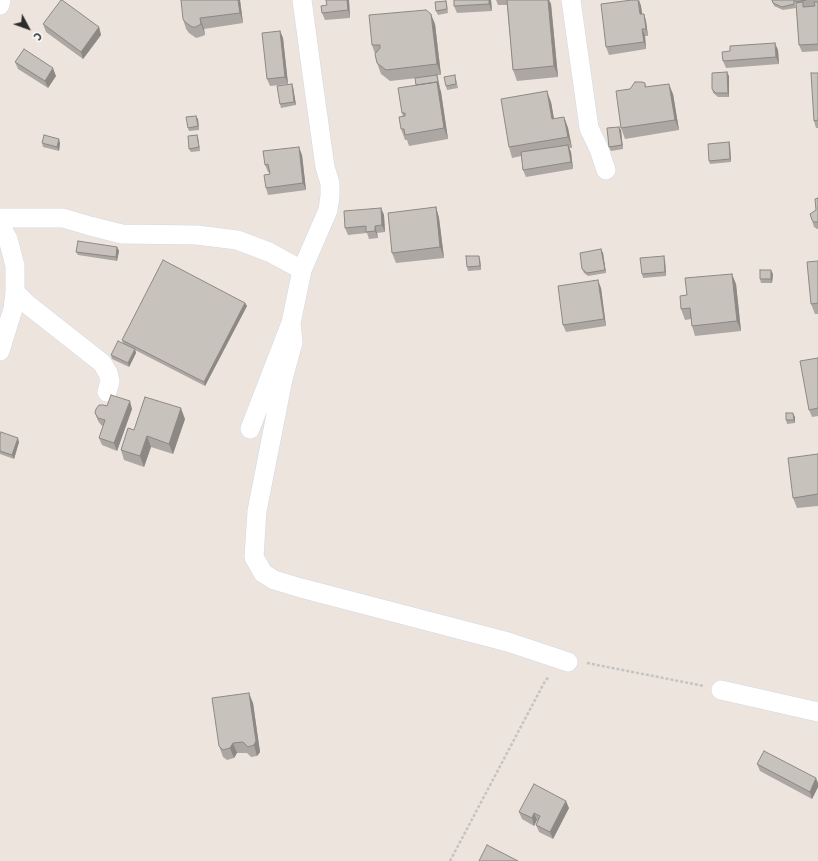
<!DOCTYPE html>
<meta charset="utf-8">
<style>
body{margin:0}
#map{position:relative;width:818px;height:861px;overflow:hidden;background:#ede5dd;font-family:"Source Sans 3",sans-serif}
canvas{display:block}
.north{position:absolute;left:8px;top:8px;width:40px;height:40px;-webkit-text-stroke:3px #fff;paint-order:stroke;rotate:131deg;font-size:11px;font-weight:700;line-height:16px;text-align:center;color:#2b2b2b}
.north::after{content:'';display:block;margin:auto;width:14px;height:18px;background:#2b2b2b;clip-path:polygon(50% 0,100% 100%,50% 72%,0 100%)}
</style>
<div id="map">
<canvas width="818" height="861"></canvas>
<div class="north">С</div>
</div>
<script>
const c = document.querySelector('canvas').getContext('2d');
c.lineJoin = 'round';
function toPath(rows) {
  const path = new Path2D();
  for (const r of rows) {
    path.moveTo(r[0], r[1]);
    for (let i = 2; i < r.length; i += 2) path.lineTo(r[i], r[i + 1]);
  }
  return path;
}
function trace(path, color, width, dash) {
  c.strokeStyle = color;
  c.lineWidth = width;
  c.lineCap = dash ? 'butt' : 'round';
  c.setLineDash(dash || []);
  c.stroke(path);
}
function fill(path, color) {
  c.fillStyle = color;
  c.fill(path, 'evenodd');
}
const street = toPath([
 [571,0,589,128,599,149,606,170],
 [0,5,1,0],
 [0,218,63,218,90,226,122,234,197,235,237,240,269,252,302,270],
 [0,225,8,239,15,266,15,292,13,309,0,351],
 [15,292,27,304,102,363,108,373,110,381,107,392],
 [291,323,293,342,283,379,257,511,254,557,263,573,274,580,301,588,508,642,568,662],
 [250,429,291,323,302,270,328,210,330,196,330,183,325,167,312,74,302,0],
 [721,690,818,712]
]);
trace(street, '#d2d7e4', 20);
trace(toPath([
 [587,663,704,686],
 [450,861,544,683,549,676]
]), '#c4c4c4', 2.5, [3, 2]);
trace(street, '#fff', 19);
fill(toPath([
 [240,0,243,23,204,29,205,35,200,37,196,38,189,33,186,29,183,19],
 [349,0,350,18,325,20,322,13,327,5],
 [491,0,492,11,457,13,454,6],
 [496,0,549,0,551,4,558,77,517,81,513,70,507,5,498,5],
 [639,0,641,6,642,14,644,14,646,21,648,36,645,36,646,49,609,55,606,47],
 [794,0,796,8,783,10,774,6,773,3],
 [795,0,818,0,818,51,802,52,799,45,796,5],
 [446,1,447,4,448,13,438,15,436,11],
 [43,24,99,27,101,35,83,59,46,32],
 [435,24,441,75,437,75,441,92,448,139,409,146,407,140,405,140,401,129,403,117,402,113,416,85,427,77,390,81,381,74,377,63,375,54,372,45],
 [280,31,283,38,288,84,270,86,267,79],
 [778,50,779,64,726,68,723,61,730,51],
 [15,62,56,76,48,88,18,69],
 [818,73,818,128,816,128,814,121],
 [729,76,729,97,718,97,713,93,712,89],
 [456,79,458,88,447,90,446,86],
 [645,83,646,87,673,94,679,130,625,139,621,128,630,89],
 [292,84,293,87,296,105,281,108,280,104],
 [551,102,554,119,564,117,568,128,572,148,569,148,571,152,573,169,526,177,523,170,521,156,512,158,509,147],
 [198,119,199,130,189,131,188,128],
 [619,127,621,130,623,149,611,151,609,147],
 [197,135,198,138,200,151,191,152,189,149],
 [729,142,730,145,731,162,710,164,709,161],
 [42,143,60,143,59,151,43,147],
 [302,155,306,190,268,195,266,188,270,174,269,172,268,172,265,165],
 [818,198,818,229,817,229,814,227,810,214,816,210],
 [436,207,439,218,444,258,396,263,392,253],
 [381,208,384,215,385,232,377,233,378,238,369,239,367,233,348,235,345,228],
 [117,247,119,251,117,261,78,255,76,252],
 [603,253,606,273,588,276,584,273,582,269],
 [480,259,481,270,468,271,467,267],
 [665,260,666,276,643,278,642,274],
 [818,261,818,314,815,314,811,304],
 [773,274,772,283,761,283,760,279],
 [736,284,741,331,695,336,692,326,691,319,685,320,681,309,687,295],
 [601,288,606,326,566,332,563,325],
 [245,303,247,306,205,386,135,350,136,353,129,367,112,359,111,355,123,343,122,340],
 [818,358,818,416,812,417,809,410],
 [107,406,132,409,117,451,102,445,99,438,103,426,101,425,98,421,95,413],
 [795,417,795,423,787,424,786,420],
 [185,419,173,454,151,447,144,467,124,460,121,450,134,430],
 [0,435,19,442,14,459,0,454],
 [818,454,818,506,797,508,793,498],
 [253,703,260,752,257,756,251,757,247,753,237,753,234,758,227,760,223,757,219,746],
 [757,764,818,783,818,787,812,799,760,771],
 [569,808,553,839,539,832,536,825,538,821,537,820,534,826,522,819,519,812]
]), '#aca7a2');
fill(toPath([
 [238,0,240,0,243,23,240,13],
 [347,0,349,0,350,18,348,10],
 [489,0,491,0,492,11,489,4],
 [548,0,549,0,551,4,558,77,554,66],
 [639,0,641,6,643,21,640,14],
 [431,14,435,24,441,75,437,64],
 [644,14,646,21,648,36,646,29],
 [200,18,204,29,205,35,201,24],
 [99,27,101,35,83,59,81,52],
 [642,29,645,36,646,49,644,42],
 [280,31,283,38,288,84,285,77],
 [775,43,778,50,779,64,776,57],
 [53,68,56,76,48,88,45,81],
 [727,72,729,76,729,97,728,93],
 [437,82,441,92,448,139,444,128],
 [292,84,293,87,296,105,294,102],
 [669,84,673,94,679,130,675,120],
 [547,91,551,102,556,130,552,119],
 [196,116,198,119,199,130,198,126],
 [564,117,568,128,572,148,568,137],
 [619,127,621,130,623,149,622,145],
 [197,135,198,138,200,151,199,147],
 [59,139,60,143,59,151,57,147],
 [729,142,730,145,731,162,730,159],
 [568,145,571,152,573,169,571,162],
 [299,147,302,155,306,190,303,183],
 [436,207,439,218,444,258,440,247],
 [381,208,384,215,385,232,382,225],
 [375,226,377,233,378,238,375,231],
 [117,247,119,251,117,261,116,257],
 [601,249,603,253,606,273,605,270],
 [479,256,480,259,481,270,480,266],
 [664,256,665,260,666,276,665,272],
 [771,270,773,274,772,283,771,279],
 [732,274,736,284,741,331,737,321],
 [598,280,601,288,606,326,604,319],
 [245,303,247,306,205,386,204,382],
 [135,349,136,353,129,367,128,363],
 [130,401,132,409,117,451,114,443],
 [181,408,185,419,173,454,169,444],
 [793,413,795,417,795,423,794,420],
 [147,436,151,447,144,467,140,456],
 [18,438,19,442,14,459,12,455],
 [249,693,253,703,260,752,257,756,254,745],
 [233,743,237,753,234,758,230,748],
 [816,778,818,783,818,787,812,799,810,792],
 [566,801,569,808,553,839,550,832],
 [534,813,537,820,534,826,532,818]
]), '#8c8884');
const building = toPath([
 [61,0,62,0,99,27,81,52,43,24,61,0],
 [181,0,238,0,240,13,200,18,201,24,196,27,192,27,185,22,183,19,181,0],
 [326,0,347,0,348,10,322,13,321,6,327,5,326,0],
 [454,0,489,0,489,4,454,6,454,0],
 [507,0,548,0,554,66,513,70,507,0],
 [632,0,638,0,640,14,644,14,646,29,642,29,644,42,606,47,601,4,632,0],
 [772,0,794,0,794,4,782,7,773,3,772,0],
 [795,0,806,0,795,2,795,0],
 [446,1,447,9,436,11,435,2,446,1],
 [803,2,803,7,815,6,814,2,818,2,818,44,799,45,796,3,803,2],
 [426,10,431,14,437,64,386,70,377,63,375,54,380,48,380,45,372,45,369,15,426,10],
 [280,31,285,77,267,79,262,33,280,31],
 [775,43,776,57,723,61,722,52,730,51,730,46,775,43],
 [24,49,53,68,45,81,15,62,24,49],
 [727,72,728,93,716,93,712,89,712,73,727,72],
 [811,73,818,73,818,120,814,121,811,73],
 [437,75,439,87,437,82,416,85,415,78,437,75],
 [455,75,456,84,446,86,444,77,455,75],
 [437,82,444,128,405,135,404,129,401,129,399,117,405,116,405,113,402,113,398,88,437,82],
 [635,82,642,82,645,83,645,87,669,84,675,120,621,128,616,91,630,89,635,82],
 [292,84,294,102,280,104,277,86,292,84],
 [547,91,552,119,564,117,568,137,509,147,501,99,547,91],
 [196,116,198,126,188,128,186,117,196,116],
 [619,127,622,145,609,147,607,128,619,127],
 [44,135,59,139,57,147,42,143,44,135],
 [197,135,199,147,189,149,188,136,197,135],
 [729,142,730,159,709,161,708,144,729,142],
 [568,145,571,162,523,170,521,152,568,145],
 [299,147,303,183,266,188,264,175,270,174,268,164,265,165,263,151,299,147],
 [818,198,818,222,814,222,812,220,810,214,816,210,815,199,818,198],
 [436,207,440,247,392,253,388,213,436,207],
 [381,208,382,225,375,226,375,231,366,232,366,226,345,228,344,211,381,208],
 [78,241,117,247,116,257,76,252,78,241],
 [601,249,605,270,587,273,582,269,580,253,601,249],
 [466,256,479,256,480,266,467,267,466,256],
 [664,256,665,272,642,274,640,258,664,256],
 [163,260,245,303,204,382,122,340,163,260],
 [818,261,818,303,811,304,807,262,818,261],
 [760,270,771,270,771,279,760,279,760,270],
 [732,274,737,321,692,326,690,308,681,309,680,296,687,295,685,278,732,274],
 [598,280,604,319,563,325,558,286,598,280],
 [118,341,135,349,128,363,111,355,118,341],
 [818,358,818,408,809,410,800,361,818,358],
 [111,395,130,401,114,443,99,438,105,420,98,418,95,413,96,409,99,405,103,405,107,406,111,395],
 [145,397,181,408,169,444,147,436,140,456,121,450,128,428,134,430,145,397],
 [786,413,793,413,794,420,786,420,786,413],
 [1,432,18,438,12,455,0,451,0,435,1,432],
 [818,454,818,494,793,498,788,458,818,454],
 [249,693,256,741,254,745,248,747,243,742,233,743,230,748,223,750,219,746,212,698,249,693],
 [764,751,816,778,810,792,757,764,764,751],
 [534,784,566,801,550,832,536,825,540,816,534,813,532,818,519,812,534,784],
 [487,845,518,861,479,861,487,845]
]);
fill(building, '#c8c2bc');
trace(building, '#8c8884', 1);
</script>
